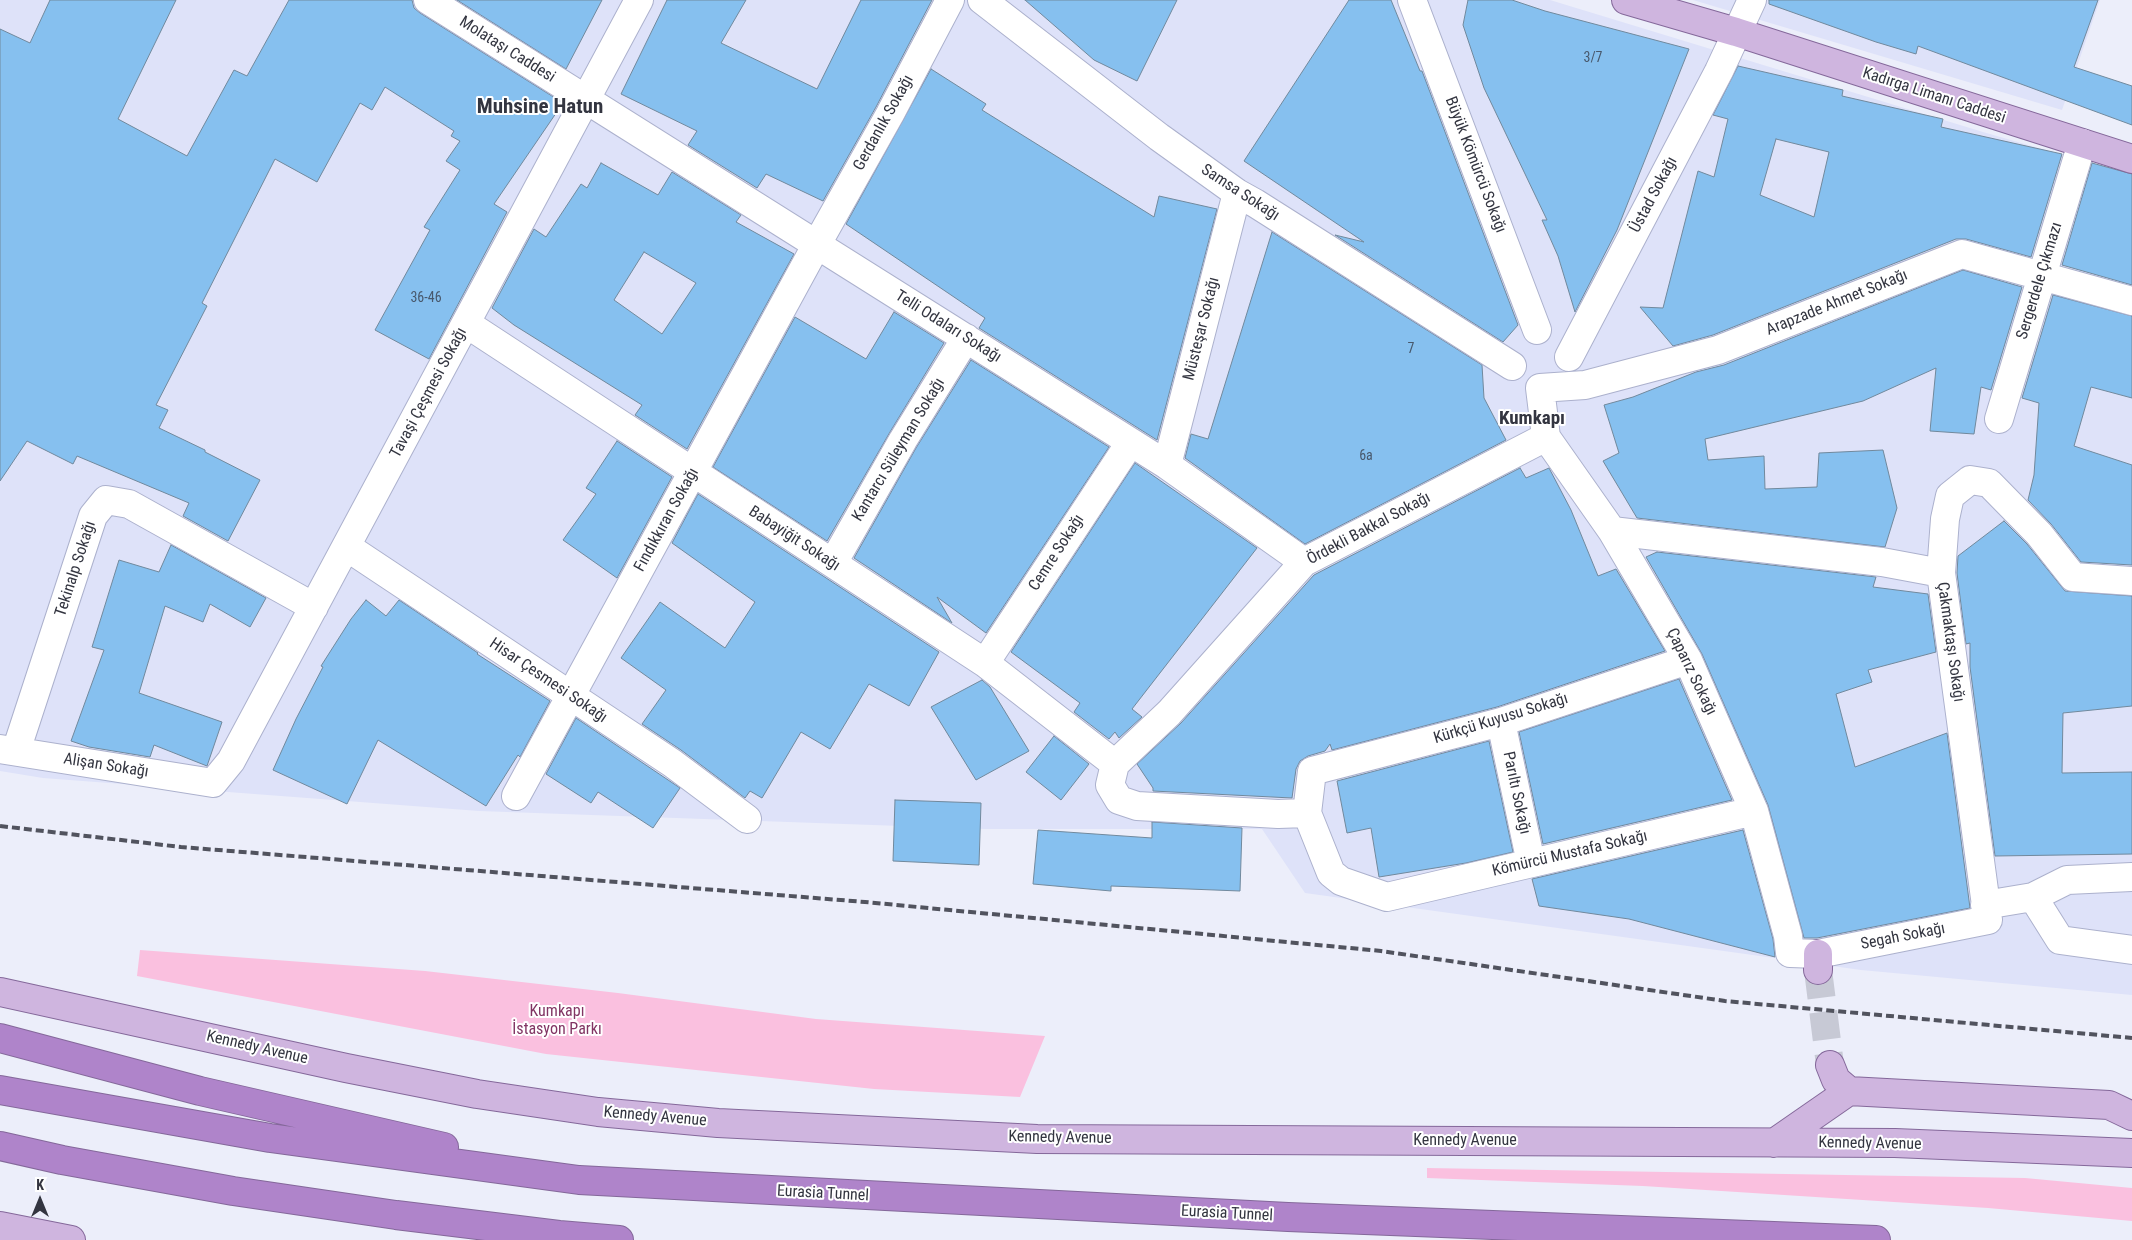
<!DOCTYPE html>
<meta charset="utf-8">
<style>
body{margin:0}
#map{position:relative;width:2132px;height:1240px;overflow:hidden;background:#eceefa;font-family:"Roboto Condensed",sans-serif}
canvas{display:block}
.north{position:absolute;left:15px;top:1175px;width:50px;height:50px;-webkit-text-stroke:4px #fff;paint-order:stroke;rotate:0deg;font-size:14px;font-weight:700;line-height:20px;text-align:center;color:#333540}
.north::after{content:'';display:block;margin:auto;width:18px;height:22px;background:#333540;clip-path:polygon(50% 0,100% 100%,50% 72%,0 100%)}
</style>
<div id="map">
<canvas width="2132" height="1240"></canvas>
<div class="north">K</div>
</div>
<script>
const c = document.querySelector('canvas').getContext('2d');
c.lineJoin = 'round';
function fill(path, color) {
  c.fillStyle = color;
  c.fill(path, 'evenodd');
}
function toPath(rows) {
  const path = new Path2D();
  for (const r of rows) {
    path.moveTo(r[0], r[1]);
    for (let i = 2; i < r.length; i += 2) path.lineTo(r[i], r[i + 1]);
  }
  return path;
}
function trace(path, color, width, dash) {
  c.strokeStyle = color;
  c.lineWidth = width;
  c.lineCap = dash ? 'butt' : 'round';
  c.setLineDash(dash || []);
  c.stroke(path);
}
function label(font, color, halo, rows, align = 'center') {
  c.font = font + ' "Roboto Condensed",sans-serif';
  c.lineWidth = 4;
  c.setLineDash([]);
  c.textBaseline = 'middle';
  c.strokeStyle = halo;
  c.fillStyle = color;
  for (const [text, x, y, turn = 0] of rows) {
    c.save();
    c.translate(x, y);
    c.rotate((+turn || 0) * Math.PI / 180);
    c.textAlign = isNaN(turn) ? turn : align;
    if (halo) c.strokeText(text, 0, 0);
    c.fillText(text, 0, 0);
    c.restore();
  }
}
fill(toPath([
 [0,0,1550,0,1983,132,2132,175,2132,995,1861,970,1305,893,1262,829,985,829,479,811,43,778,0,771],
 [1693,0,2100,0,2062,110]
]), '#dee2f9');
fill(toPath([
 [140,950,425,971,618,993,816,1019,1045,1036,1020,1097,874,1089,546,1054,137,976],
 [1427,1168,2025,1178,2132,1188,2132,1221,1988,1208,1643,1186,1427,1178]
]), '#fac0df');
const building = toPath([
 [50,0,176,0,118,119,187,156,234,70,247,76,289,0,412,0,414,8,420,13,563,103,494,204,507,212,429,359,375,330,430,230,424,227,460,170,446,161,460,141,451,136,454,131,385,87,372,110,360,103,317,182,275,159,202,303,207,306,156,405,168,410,159,428,205,450,205,452,260,480,228,541,183,516,189,503,77,456,73,464,27,441,0,481,0,29,30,43,50,0],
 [457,0,602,0,566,69,457,0],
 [667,0,746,0,721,43,817,89,861,0,932,0,876,107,823,201,766,174,757,188,688,145,697,131,621,94,667,0],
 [1025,0,1177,0,1137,81,1094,60,1025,0],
 [1349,0,1391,0,1420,71,1422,71,1518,325,1503,342,1335,235,1364,242,1244,161,1349,0],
 [1468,0,1512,0,1545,11,1689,49,1617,230,1575,312,1558,256,1542,220,1547,220,1484,88,1463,25,1468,0],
 [1769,0,2098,0,2074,67,2132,86,2132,125,1918,46,1916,54,1876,42,1769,4,1769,0],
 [1738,66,1843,90,1842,96,1943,119,1941,127,2062,154,2031,257,1966,239,1956,239,1713,335,1673,346,1640,307,1663,308,1698,171,1714,177,1728,119,1713,115,1738,66],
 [1776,139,1829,152,1814,217,1760,195,1776,139],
 [931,69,986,104,982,110,1154,217,1159,196,1217,209,1157,440,979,328,985,318,846,224,931,69],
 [601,163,658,195,672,172,741,215,736,222,794,254,687,449,635,415,642,405,514,325,492,308,534,229,546,237,581,184,587,188,601,163],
 [644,252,696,283,662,334,614,300,644,252],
 [2092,163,2132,174,2132,285,2062,265,2092,163],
 [1272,232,1482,365,1484,398,1506,440,1305,544,1185,458,1191,434,1208,439,1272,232],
 [1963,270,2022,287,1991,390,1981,387,1974,434,1930,431,1936,368,1863,401,1705,439,1708,460,1764,456,1765,489,1817,487,1819,453,1883,450,1897,508,1885,547,1637,518,1603,461,1619,453,1604,405,1633,397,1696,372,1724,365,1963,270],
 [2053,295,2132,316,2132,398,2091,387,2074,446,2132,465,2132,565,2081,562,2051,524,2028,500,2034,475,2039,403,2022,398,2053,295],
 [894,312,944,343,890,432,827,541,713,467,795,317,866,359,894,312],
 [971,360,1109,447,986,633,937,597,952,623,854,558,916,448,971,360],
 [617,441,672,477,617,578,563,540,596,494,586,488,617,441],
 [1135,463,1257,548,1132,709,1142,717,1119,738,1115,732,1109,739,1074,712,1080,703,1011,652,1135,463],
 [1520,468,1526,478,1549,468,1571,510,1598,576,1616,569,1665,651,1497,707,1332,750,1330,744,1325,751,1308,756,1300,761,1296,769,1292,798,1153,791,1153,788,1137,764,1181,723,1314,575,1520,468],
 [698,494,939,652,909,706,869,684,830,749,801,732,762,798,750,791,745,798,681,750,642,724,666,690,621,658,660,602,725,648,755,602,672,543,698,494],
 [2004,521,2027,544,2065,591,2132,596,2132,706,2063,713,2062,773,2132,772,2132,854,1995,856,1970,667,1970,643,1966,644,1957,573,1958,556,2004,521],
 [171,545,266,598,250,627,210,604,203,622,165,606,139,693,222,722,207,766,154,745,150,757,89,747,71,741,104,650,92,647,119,560,159,572,171,545],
 [1657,552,1876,577,1873,587,1928,594,1936,652,1868,670,1872,682,1836,694,1855,767,1947,733,1970,908,1817,938,1804,938,1768,805,1702,654,1646,557,1657,552],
 [366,600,386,616,399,600,478,653,477,654,550,701,520,757,518,755,486,806,378,740,347,804,273,770,296,719,323,667,321,666,351,619,366,600],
 [1679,679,1732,800,1543,844,1519,732,1679,679],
 [982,680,990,687,1029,751,976,780,931,707,982,680],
 [576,718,680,788,653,828,598,792,591,803,546,774,576,718],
 [1054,736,1089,764,1061,800,1026,772,1054,736],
 [1489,741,1513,852,1466,863,1379,877,1371,828,1347,833,1337,781,1489,741],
 [895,800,981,803,979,865,893,861,895,800],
 [1152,822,1242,828,1240,891,1111,886,1111,891,1033,884,1038,830,1152,838,1152,822],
 [1743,830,1773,939,1775,957,1629,919,1539,906,1532,879,1743,830]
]);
fill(building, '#86c0ef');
trace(building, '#71899d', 1);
trace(toPath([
 [1818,970,1830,1065]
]), '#c7c9d5', 28, [28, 14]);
const minor = toPath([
 [428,0,1167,465,1304,562],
 [982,0,1159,137,1237,193,1255,203,1512,366],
 [1412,0,1537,330],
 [2132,301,1962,254,1718,350,1585,385,1540,388,1546,437,1612,531,1688,660,1754,811,1788,936,1790,953,1818,954,1988,920,1941,573,1945,519,1950,496,1970,480,1989,483,2039,534,2073,577,2132,581],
 [467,324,985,663,1115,764],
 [1569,357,1719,71,1752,0],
 [1999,419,2082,143],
 [1167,465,1237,193],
 [1612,531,1882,562,1941,573],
 [347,547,672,763,747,819],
 [833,563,903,440,966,338],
 [1688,660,1501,722,1312,771,1307,813,1331,873,1341,881,1387,897,1754,811],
 [985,663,1130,443],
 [1501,722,1531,863],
 [0,749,213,783,231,761,639,0],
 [16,751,93,516,106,500,129,504,314,607],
 [1115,764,1169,713,1304,562,1546,437],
 [1115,764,1110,785,1119,800,1137,806,1278,814,1307,813],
 [516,796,817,244,890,114,950,0],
 [2033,897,2060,940,2132,950],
 [1985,905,2033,897,2067,880,2132,877]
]);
const major = toPath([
 [1626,0,1736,32,2132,159],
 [1818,954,1818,970],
 [0,992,346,1068,477,1094,598,1112,718,1123,1037,1139,1895,1143,2132,1153],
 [1830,1065,1836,1080,1849,1091],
 [1774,1143,1849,1091,2109,1105,2132,1116],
 [0,1226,71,1240]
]);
const highway = toPath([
 [0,1038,200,1091,444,1147],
 [0,1090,270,1138,579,1180,1288,1217,1876,1240],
 [0,1146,62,1160,233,1191,396,1215,559,1235,619,1240]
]);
trace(minor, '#acb1cd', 30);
trace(major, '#84689a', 30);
trace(highway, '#84689a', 30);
trace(minor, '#fff', 28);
trace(major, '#cfb5df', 28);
trace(highway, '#af84ca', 28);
trace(toPath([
 [0,826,181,847,865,902,1381,951,1725,1001,2132,1038]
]), '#51535e', 4, [8, 4]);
label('14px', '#48586c', null, [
 ["3/7",1593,58],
 ["36-46",426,298],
 ["7",1411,349],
 ["6a",1366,456]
]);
label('16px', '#333540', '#fff', [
 ["Molataşı Caddesi",507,50,32],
 ["Kadırga Limanı Caddesi",1934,96,18],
 ["Gerdanlık Sokağı",884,123,-61],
 ["Büyük Kömürcü Sokağı",1475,165,69],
 ["Samsa Sokağı",1240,193,33],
 ["Üstad Sokağı",1654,195,-62],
 ["Sergerdele Çıkmazı",2040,281,-73],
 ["Arapzade Ahmet Sokağı",1837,303,-22],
 ["Telli Odaları Sokağı",948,327,32],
 ["Müsteşar Sokağı",1202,329,-76],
 ["Tavaşi Çeşmesi Sokağı",429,393,-62],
 ["Kantarcı Süleyman Sokağı",899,450,-59],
 ["Fındıkkıran Sokağı",667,520,-61],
 ["Ördekli Bakkal Sokağı",1369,529,-28],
 ["Babayiğit Sokağı",794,539,33],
 ["Cemre Sokağı",1057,553,-57],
 ["Tekinalp Sokağı",76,569,-72],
 ["Çakmaktaşı Sokağı",1950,642,82],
 ["Çaparız Sokağı",1691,672,64],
 ["Hisar Çesmesi Sokağı",548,681,34],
 ["Kürkçü Kuyusu Sokağı",1501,719,-17],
 ["Alişan Sokağı",106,766,9],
 ["Parıltı Sokağı",1516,793,78],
 ["Kömürcü Mustafa Sokağı",1570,854,-13],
 ["Segah Sokağı",1903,937,-11],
 ["Kennedy Avenue",257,1048,13],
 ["Kennedy Avenue",655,1117,5],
 ["Kennedy Avenue",1060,1138,1],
 ["Kennedy Avenue",1465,1141],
 ["Kennedy Avenue",1870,1144,1],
 ["Eurasia Tunnel",823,1194,3],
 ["Eurasia Tunnel",1227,1214,3]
]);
label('16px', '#823564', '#fff', [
 ["Kumkapı",557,1012],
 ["İstasyon Parkı",557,1030]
]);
label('bold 19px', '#333540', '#fff', [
 ["Kumkapı",1532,419]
]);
label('bold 21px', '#333540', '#fff', [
 ["Muhsine Hatun",540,108]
]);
</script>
